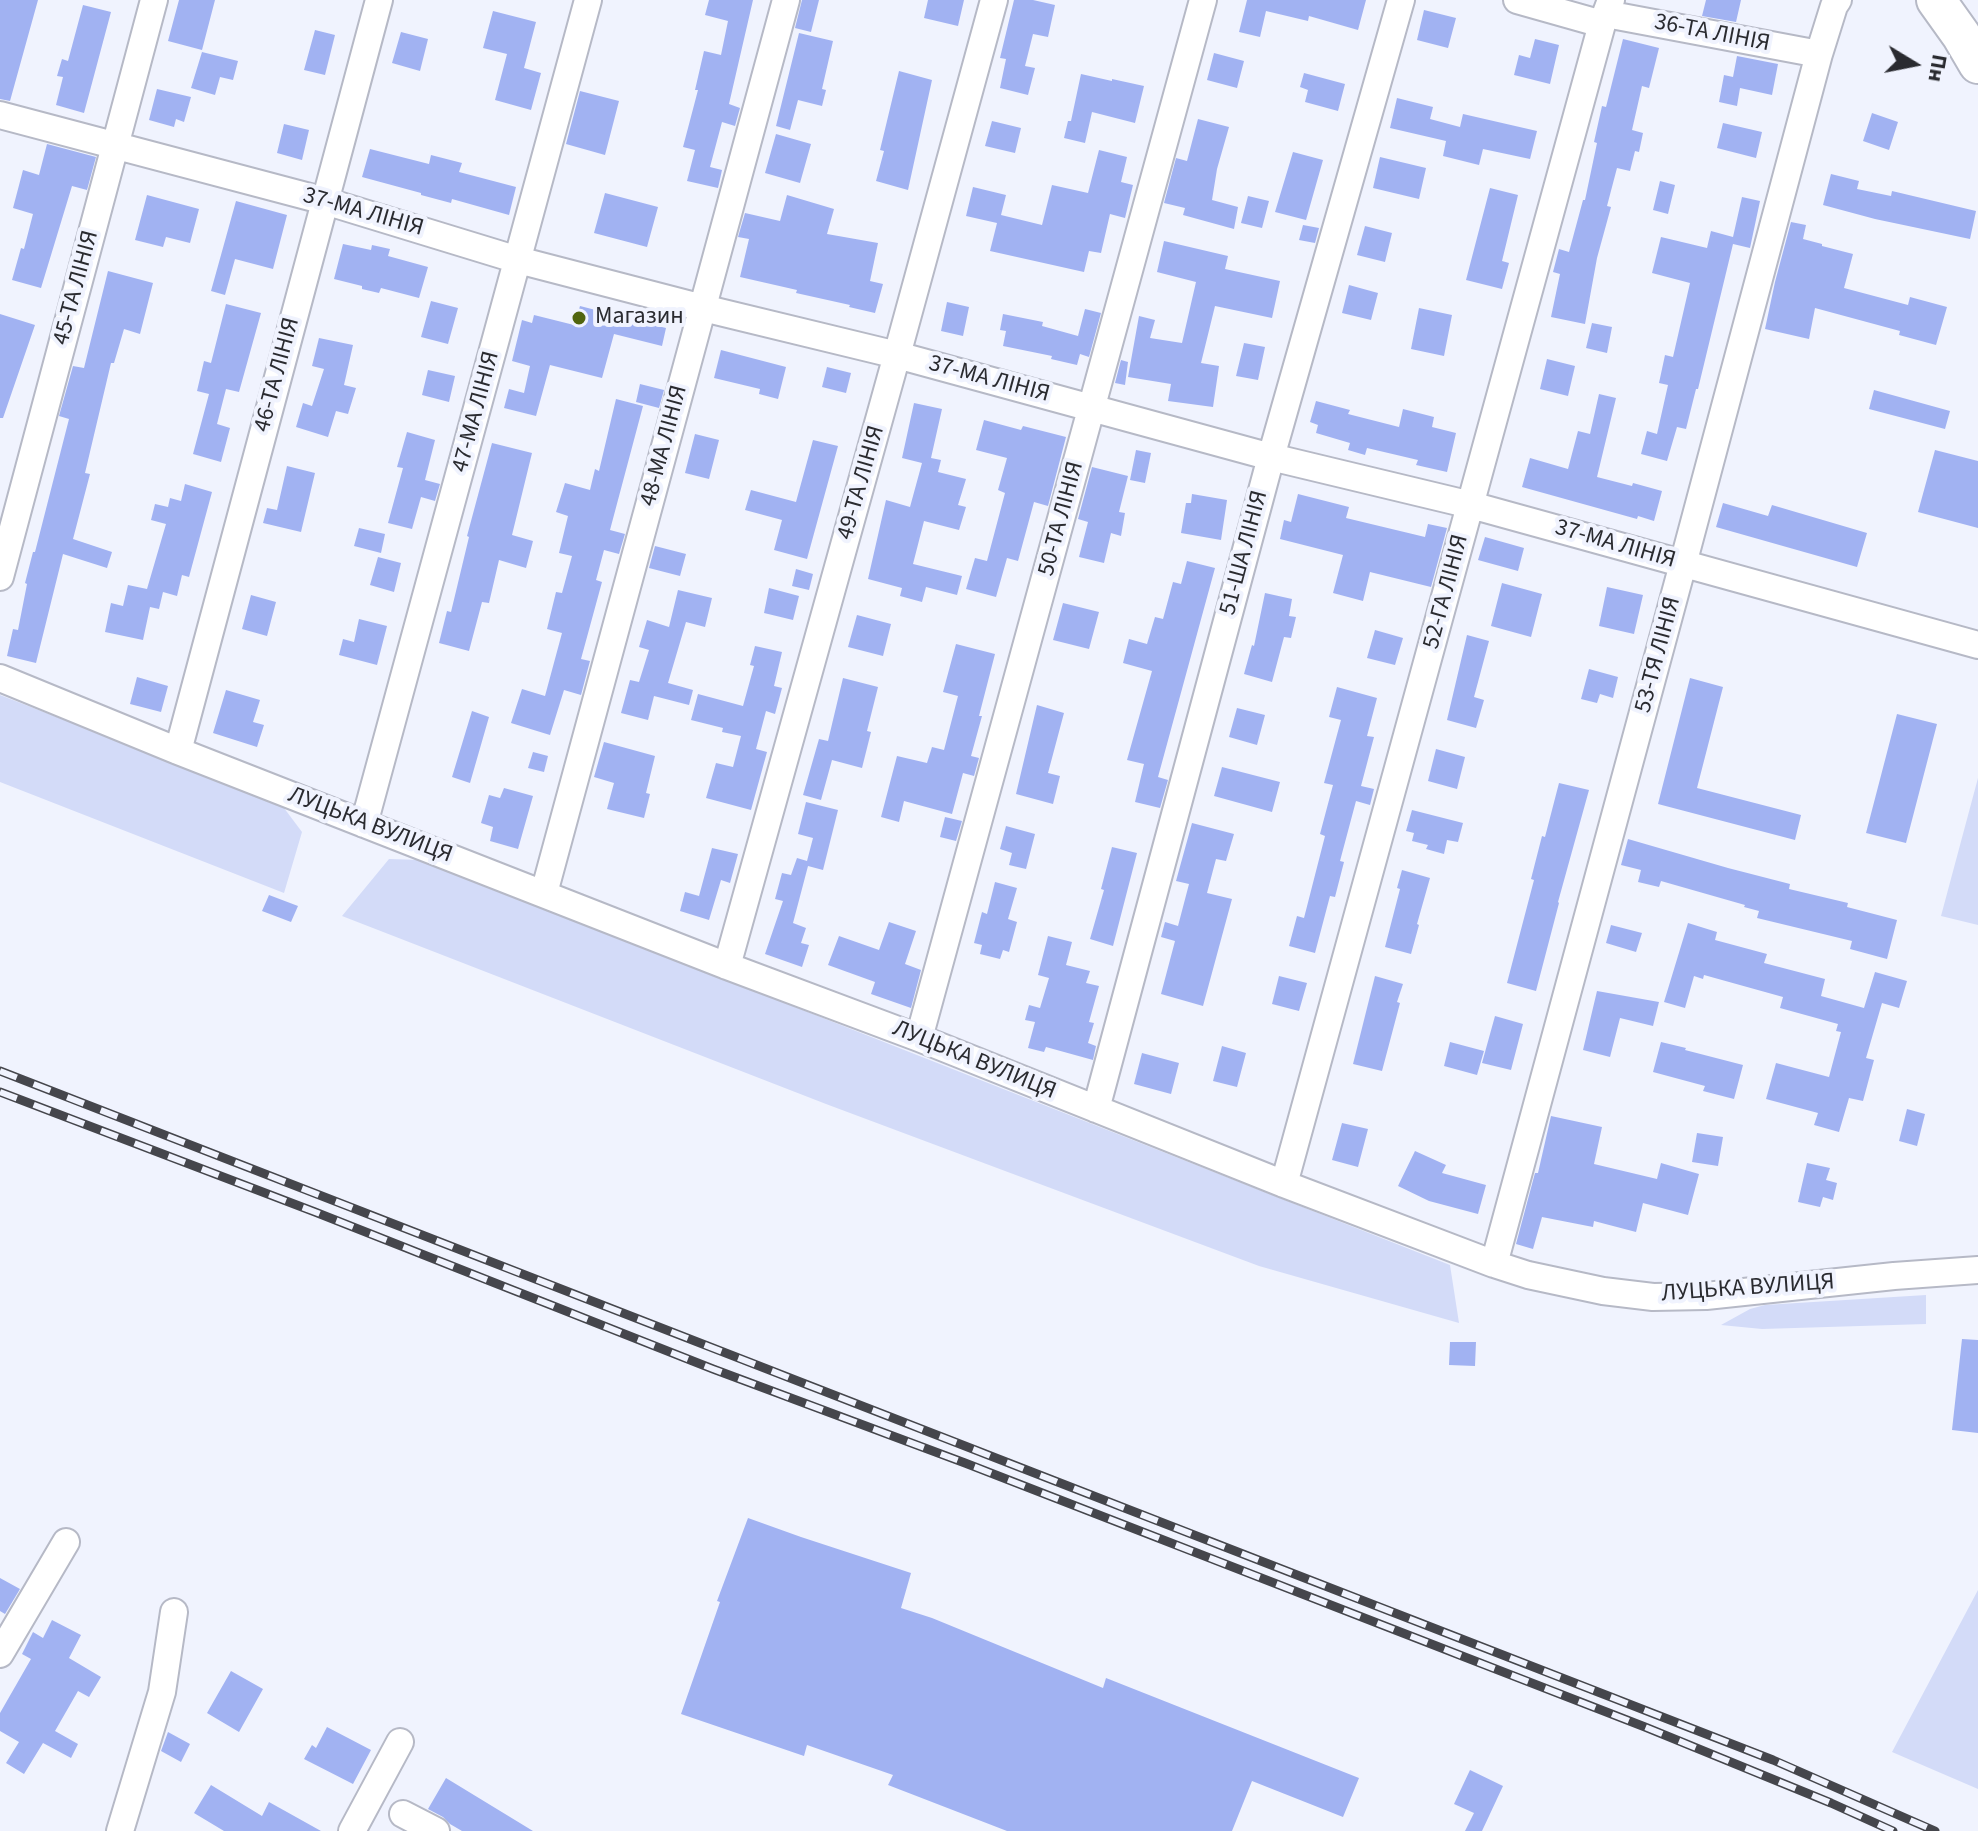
<!DOCTYPE html>
<meta charset="utf-8">
<style>
body{margin:0}
#map{position:relative;width:1978px;height:1831px;overflow:hidden;background:#f0f3fe;font-family:"Source Sans 3",sans-serif}
canvas{display:block}
.north{position:absolute;left:1874px;top:24px;width:80px;height:80px;-webkit-text-stroke:6px #f0f3fe;paint-order:stroke;rotate:100deg;font-size:22px;font-weight:700;line-height:32px;text-align:center;color:#2a2b30}
.north::after{content:'';display:block;margin:auto;width:28px;height:36px;background:#2a2b30;clip-path:polygon(50% 0,100% 100%,50% 72%,0 100%)}
</style>
<div id="map">
<canvas width="1978" height="1831"></canvas>
<div class="north">Пн</div>
</div>
<script>
const c = document.querySelector('canvas').getContext('2d');
c.lineJoin = 'round';
function fill(path, color) {
  c.fillStyle = color;
  c.fill(path, 'evenodd');
}
function toPath(rows) {
  const path = new Path2D();
  for (const r of rows) {
    path.moveTo(r[0], r[1]);
    for (let i = 2; i < r.length; i += 2) path.lineTo(r[i], r[i + 1]);
  }
  return path;
}
function trace(path, color, width, dash) {
  c.strokeStyle = color;
  c.lineWidth = width;
  c.lineCap = dash ? 'butt' : 'round';
  c.setLineDash(dash || []);
  c.stroke(path);
}
function label(font, color, halo, rows, align = 'center') {
  c.font = font + ' "Source Sans 3",sans-serif';
  c.lineWidth = 8;
  c.setLineDash([]);
  c.textBaseline = 'middle';
  c.strokeStyle = halo;
  c.fillStyle = color;
  for (const [text, x, y, turn = 0] of rows) {
    c.save();
    c.translate(x, y);
    c.rotate((+turn || 0) * Math.PI / 180);
    c.textAlign = isNaN(turn) ? turn : align;
    if (halo) c.strokeText(text, 0, 0);
    c.fillText(text, 0, 0);
    c.restore();
  }
}
fill(toPath([
 [0,695,281,804,302,832,284,893,0,782],
 [1978,778,1978,925,1941,916],
 [389,859,422,860,1450,1265,1459,1323,1259,1266,826,1104,342,916],
 [1926,1295,1926,1324,1762,1329,1721,1325,1750,1309,1765,1305],
 [1978,1590,1978,1789,1892,1752]
]), '#d3dbf8');
fill(toPath([
 [0,0,38,0,10,101,0,99],
 [179,0,215,0,202,50,168,41],
 [709,0,753,0,729,104,740,108,735,126,722,122,710,167,722,170,718,188,687,181,695,150,683,147,698,90,695,90,704,51,721,55,728,21,705,15],
 [802,0,819,0,811,32,795,28],
 [928,0,964,0,958,26,924,18],
 [1014,0,1033,0,1055,5,1048,37,1033,34,1025,66,1035,68,1028,95,1000,88,1006,59,1000,58],
 [1247,0,1366,0,1358,30,1309,16,1308,21,1266,11,1260,37,1239,32],
 [1706,0,1741,0,1736,22,1702,16],
 [83,5,111,12,84,113,56,105,63,77,57,76,62,59,68,61],
 [1424,10,1456,18,1448,48,1417,40],
 [493,11,536,22,524,68,541,73,531,110,495,100,507,54,483,48],
 [315,30,335,35,325,75,304,70],
 [401,32,428,39,420,71,392,63],
 [799,33,833,41,822,89,826,90,822,106,798,100,790,130,776,126],
 [1535,39,1559,45,1550,84,1514,75,1519,55,1530,58],
 [1623,39,1659,48,1649,88,1642,86,1632,130,1643,133,1639,152,1635,151,1630,171,1617,168,1607,206,1611,207,1597,258,1585,324,1551,317,1560,274,1553,272,1559,249,1569,252,1583,200,1585,200,1597,143,1594,142,1602,106,1606,107],
 [202,52,238,61,233,80,220,77,215,95,191,88],
 [1214,53,1244,61,1237,88,1207,80],
 [1737,56,1778,64,1772,95,1740,88,1737,106,1719,102,1724,75,1733,77],
 [899,71,932,80,908,190,876,181,884,151,880,150],
 [1304,73,1345,84,1338,111,1305,102,1308,90,1300,87],
 [1081,74,1112,81,1112,79,1144,86,1135,123,1092,112,1085,143,1064,138,1068,121,1071,121],
 [157,89,191,97,184,122,176,119,174,127,149,120],
 [580,91,619,101,605,155,566,144],
 [1397,98,1433,107,1430,119,1460,127,1463,114,1537,131,1530,159,1483,149,1479,165,1443,156,1446,141,1390,128],
 [1872,113,1898,122,1889,150,1863,141],
 [1198,119,1229,127,1217,169,1212,200,1238,207,1234,229,1183,215,1185,208,1164,203,1176,158,1187,161],
 [992,121,1021,128,1015,153,985,146],
 [1723,123,1762,132,1756,158,1717,148],
 [284,124,309,130,302,160,277,153],
 [776,134,811,144,800,183,765,173],
 [47,144,96,157,87,190,72,186,41,288,12,280,21,248,24,249,33,214,13,208,23,170,39,175],
 [370,149,429,164,431,155,462,163,459,172,516,187,509,215,452,199,451,203,421,195,421,193,362,177],
 [1099,150,1127,157,1121,182,1133,185,1125,218,1110,214,1101,253,1089,251,1084,272,990,251,997,223,966,216,973,187,1006,195,1001,215,1042,225,1052,185,1088,193],
 [1293,152,1323,160,1306,220,1275,212],
 [1380,157,1426,168,1419,199,1373,188],
 [1831,174,1859,181,1857,189,1891,196,1892,191,1976,211,1970,239,1875,219,1823,205],
 [1660,181,1675,185,1668,214,1653,210],
 [1490,188,1518,195,1502,261,1509,263,1502,289,1466,280],
 [605,193,658,207,647,247,594,233],
 [147,195,199,209,190,243,166,237,163,247,135,240],
 [787,195,834,209,827,234,878,243,870,281,883,284,875,313,849,307,850,305,796,293,797,290,740,277,749,239,738,237,745,213,780,221],
 [1248,196,1269,201,1262,228,1241,223],
 [1742,197,1760,201,1750,248,1733,244,1698,389,1696,389,1686,429,1677,427,1667,461,1641,454,1647,431,1657,434,1668,385,1659,383,1665,355,1673,357,1690,283,1652,273,1661,237,1707,248,1711,231,1733,237],
 [236,201,287,215,273,269,235,259,225,295,211,291],
 [1791,222,1806,225,1803,239,1822,244,1822,246,1853,254,1844,288,1908,305,1910,297,1947,307,1936,345,1899,335,1900,331,1815,308,1809,339,1765,329,1775,282],
 [1303,225,1319,228,1315,243,1299,240],
 [1365,226,1392,233,1385,262,1357,255],
 [1164,241,1228,256,1225,269,1280,281,1272,318,1215,306,1201,363,1219,366,1213,407,1168,401,1171,384,1128,377,1139,316,1155,320,1150,338,1182,343,1196,282,1157,272],
 [343,244,371,250,372,245,390,249,388,256,428,267,419,298,381,288,379,293,362,289,362,286,334,279],
 [108,271,153,283,140,334,124,329,114,363,111,363,85,473,90,474,73,539,112,552,107,568,63,554,36,663,7,656,13,629,18,630,27,584,25,583,33,552,35,552,69,419,59,416,73,366,84,368],
 [1349,285,1378,293,1371,320,1342,313],
 [431,301,458,308,448,344,421,337],
 [947,302,969,307,963,336,941,331],
 [226,304,261,313,239,392,226,389,217,424,230,428,221,462,193,454,209,394,197,391,204,361,211,363],
 [580,306,666,328,662,346,614,334,602,378,550,365,536,416,504,408,509,389,524,393,530,366,512,361,522,320,532,323,534,315,574,325],
 [1419,308,1452,315,1444,356,1411,349],
 [1085,309,1101,313,1089,357,1080,354,1077,365,1051,359,1052,356,1003,346,1006,331,1000,330,1003,314,1043,322,1042,326,1078,336],
 [0,314,35,325,3,418,0,418],
 [1592,323,1612,327,1607,353,1586,348],
 [319,338,353,345,344,385,356,388,348,414,336,411,328,437,296,427,303,403,312,406,324,369,312,366],
 [1244,343,1265,347,1258,380,1236,376],
 [721,350,786,367,778,399,759,394,760,389,714,378],
 [1547,359,1575,366,1568,396,1540,389],
 [1121,360,1128,362,1125,385,1115,383],
 [827,367,851,373,846,393,822,387],
 [428,370,455,376,449,402,422,395],
 [640,384,664,390,659,408,636,402],
 [1874,390,1950,411,1945,429,1869,409],
 [1599,394,1616,398,1597,477,1632,486,1633,483,1662,491,1654,521,1638,516,1637,519,1522,487,1530,458,1568,469,1578,431,1590,434],
 [616,399,643,406,610,530,625,534,619,554,604,550,596,580,602,582,581,659,590,661,581,695,564,690,550,735,511,723,522,689,545,696,562,633,547,629,556,592,562,593,572,556,559,553,568,516,556,512,565,483,590,490,595,469,599,471],
 [1316,401,1350,410,1348,414,1399,427,1403,409,1434,417,1432,427,1456,433,1447,472,1416,465,1418,460,1367,448,1365,455,1348,450,1350,443,1316,433,1318,425,1310,422],
 [914,403,942,409,931,458,941,460,938,472,966,479,958,505,966,507,959,530,924,521,913,564,962,576,957,595,926,587,922,602,900,596,902,588,868,579,886,500,910,507,922,463,902,458],
 [984,420,1021,430,1023,426,1066,437,1048,506,1034,502,1018,561,1007,558,996,597,966,589,975,558,987,561,1005,493,998,490,1007,458,976,450],
 [407,432,435,440,425,480,440,484,435,501,421,497,412,529,388,523,403,468,397,467],
 [695,434,719,440,709,479,685,473],
 [813,440,838,446,807,559,774,550,782,520,745,510,751,490,796,502],
 [492,443,532,453,512,535,533,541,526,568,499,560,489,603,482,602,469,651,439,643,447,611,451,612,469,537,467,536],
 [1136,450,1151,453,1145,483,1130,480],
 [1935,450,1978,461,1978,528,1918,512],
 [287,466,315,473,301,532,263,523,267,508,277,510],
 [1092,467,1128,476,1119,512,1125,513,1121,536,1111,533,1104,563,1079,557,1088,522,1078,519],
 [185,484,212,492,189,577,182,575,177,596,163,592,159,609,150,607,143,640,105,632,111,603,123,606,128,585,147,589,166,524,151,520,155,504,168,507,170,498,181,501],
 [1192,494,1227,500,1221,540,1181,533,1186,503,1191,503],
 [1298,494,1349,507,1346,518,1425,537,1428,524,1447,528,1431,587,1370,572,1363,601,1333,593,1343,555,1280,539,1284,520,1291,522],
 [1723,503,1768,516,1772,505,1867,533,1857,567,1716,527],
 [359,528,385,534,381,553,354,546],
 [1485,537,1524,548,1518,571,1478,560],
 [655,546,686,554,680,576,649,568],
 [378,557,401,563,394,592,370,585],
 [1187,561,1215,568,1158,777,1168,780,1160,808,1135,802,1144,764,1127,760,1152,671,1123,663,1129,639,1147,644,1155,617,1163,619,1173,582,1181,584],
 [796,569,813,574,809,590,792,586],
 [1502,583,1542,594,1531,637,1491,626],
 [1607,587,1643,595,1634,634,1599,626],
 [769,588,799,596,793,620,764,613],
 [678,590,712,598,705,627,686,622,668,683,693,690,689,705,654,696,648,720,621,713,630,680,639,682,649,650,639,647,647,620,669,627],
 [1265,593,1292,599,1289,616,1296,617,1291,638,1284,637,1272,682,1244,674,1252,645,1254,646],
 [251,595,276,602,267,636,242,629],
 [1063,603,1099,612,1089,649,1053,640],
 [857,615,891,624,883,656,848,647],
 [359,619,387,626,377,665,339,655,343,639,354,642],
 [1375,630,1403,638,1395,665,1367,658],
 [1467,635,1489,641,1474,697,1484,700,1476,728,1447,720],
 [956,644,995,654,979,716,982,716,971,756,979,758,974,776,963,773,952,814,904,801,899,822,881,817,897,756,927,763,932,747,944,750,958,696,943,692],
 [755,646,782,652,774,686,782,688,775,714,766,711,756,749,767,752,751,810,706,798,716,763,733,767,741,736,722,732,723,728,691,720,698,694,743,706,754,666,750,665],
 [1589,669,1618,677,1613,698,1600,694,1597,703,1581,699],
 [137,677,168,686,161,712,130,704],
 [843,678,878,687,867,731,871,732,862,768,832,760,821,800,803,795,819,739,828,741],
 [1690,678,1723,687,1697,788,1801,815,1795,840,1658,804],
 [1337,687,1377,698,1367,736,1374,737,1361,786,1374,789,1370,805,1356,801,1340,861,1344,862,1335,897,1330,896,1315,953,1289,946,1297,916,1304,918,1325,836,1320,834,1333,785,1324,783,1341,720,1329,717],
 [226,690,260,700,253,722,264,725,257,747,213,733],
 [1037,705,1064,713,1048,773,1060,776,1053,804,1016,794],
 [1237,708,1265,715,1257,745,1229,737],
 [472,711,489,717,470,783,452,777],
 [1897,714,1937,724,1906,843,1866,833],
 [604,742,655,756,646,793,650,794,644,818,607,809,614,783,594,777],
 [1436,749,1465,757,1457,789,1428,781],
 [533,752,548,756,544,772,528,768],
 [1222,767,1280,782,1272,812,1214,796],
 [1559,783,1589,790,1558,902,1559,903,1536,991,1507,983,1534,880,1531,879,1542,836,1545,837],
 [504,788,533,796,518,849,490,841,493,827,481,823,489,795,500,798],
 [806,802,838,810,823,870,808,866,793,923,806,928,801,943,809,945,802,967,765,954,783,901,775,899,782,873,791,875,797,858,807,861,813,838,798,834],
 [1412,810,1463,823,1458,842,1447,840,1444,854,1426,849,1428,845,1412,841,1414,833,1406,831],
 [945,817,962,821,956,841,940,837],
 [1192,823,1234,834,1226,861,1216,859,1207,893,1232,899,1203,1006,1161,994,1175,941,1161,937,1165,922,1178,926,1189,884,1176,881],
 [1006,826,1035,834,1026,869,1009,865,1012,853,1000,849],
 [1628,839,1728,868,1790,884,1789,889,1848,903,1847,907,1897,920,1887,959,1850,949,1852,941,1757,918,1759,911,1744,907,1745,905,1661,881,1659,887,1638,882,1641,870,1621,865],
 [1112,847,1137,853,1113,946,1090,939,1104,890,1101,889],
 [712,848,738,854,730,883,721,880,709,920,680,911,685,892,699,896],
 [1402,870,1430,878,1417,924,1419,925,1411,954,1385,947,1400,889,1397,888],
 [995,882,1017,888,1008,919,1017,922,1009,952,1003,950,1000,959,980,954,982,945,974,943,982,912,987,914],
 [269,895,298,906,291,922,262,911],
 [889,922,916,931,905,964,921,970,911,1008,871,994,875,982,828,965,839,936,879,950],
 [1688,923,1717,932,1715,940,1767,954,1764,963,1825,979,1821,996,1864,1008,1875,972,1907,981,1899,1008,1882,1003,1866,1058,1874,1060,1863,1101,1849,1098,1839,1132,1814,1125,1818,1113,1766,1099,1776,1063,1829,1077,1841,1032,1836,1031,1838,1024,1780,1008,1783,997,1704,975,1703,979,1694,976,1685,1008,1664,1002],
 [1611,925,1642,933,1636,952,1606,943],
 [1048,936,1072,942,1066,965,1090,971,1086,983,1099,986,1089,1022,1094,1023,1088,1043,1096,1046,1093,1060,1046,1047,1044,1052,1028,1048,1035,1022,1025,1020,1029,1005,1040,1008,1049,978,1038,975],
 [1279,976,1307,983,1299,1011,1272,1004],
 [1375,976,1403,984,1397,1002,1400,1003,1382,1071,1353,1064],
 [1597,991,1659,1002,1653,1026,1620,1018,1610,1057,1583,1050],
 [1495,1016,1523,1024,1511,1070,1482,1063],
 [1450,1042,1484,1051,1477,1075,1444,1066],
 [1661,1042,1686,1048,1685,1050,1743,1065,1734,1099,1703,1091,1705,1086,1653,1072],
 [1222,1046,1246,1053,1237,1087,1213,1081],
 [1142,1053,1179,1063,1171,1094,1134,1084],
 [1907,1109,1925,1114,1917,1146,1899,1141],
 [1551,1116,1602,1127,1594,1164,1657,1179,1661,1163,1699,1174,1688,1215,1643,1203,1636,1232,1594,1221,1593,1227,1542,1217,1533,1249,1516,1244,1535,1173,1538,1173],
 [1342,1123,1368,1129,1358,1167,1332,1160],
 [1697,1133,1723,1137,1718,1166,1692,1162],
 [1415,1151,1446,1165,1442,1173,1486,1185,1478,1214,1429,1201,1398,1186],
 [1807,1163,1830,1168,1826,1180,1837,1183,1833,1200,1823,1197,1820,1207,1798,1202],
 [1962,1339,1978,1340,1978,1433,1952,1430],
 [1450,1342,1476,1342,1475,1366,1449,1365],
 [748,1518,801,1537,911,1573,901,1608,932,1618,1103,1688,1106,1678,1359,1778,1343,1817,1252,1781,1232,1831,1007,1831,888,1785,893,1775,807,1745,804,1756,681,1714,720,1602,717,1601],
 [0,1578,20,1589,5,1614,0,1611],
 [52,1620,81,1635,69,1658,101,1677,89,1697,78,1691,55,1731,78,1744,71,1758,43,1743,24,1774,6,1763,19,1742,0,1731,0,1713,31,1659,22,1654,33,1632,43,1638],
 [231,1671,263,1689,239,1732,207,1713],
 [327,1727,371,1750,353,1784,304,1759,312,1745,316,1748],
 [168,1732,190,1744,181,1762,161,1751],
 [1470,1770,1503,1786,1482,1831,1465,1831,1474,1813,1454,1804],
 [446,1778,533,1831,462,1831,450,1824,443,1817,428,1809],
 [211,1785,262,1816,269,1802,321,1831,224,1831,194,1813]
]), '#a1b2f2');
const minor = toPath([
 [1517,0,1602,24],
 [1606,14,1819,54],
 [0,115,325,201,518,260,703,308,897,355,1271,457,1471,505,1978,645],
 [0,577,154,0],
 [0,678,178,751,727,966,919,1038,1284,1184,1494,1264,1528,1275,1603,1291,1653,1297,1706,1296,1894,1276,1978,1270],
 [178,751,379,0],
 [364,824,588,0],
 [544,893,786,0],
 [727,966,897,355,994,0],
 [919,1038,1203,0],
 [1096,1109,1271,457,1401,0],
 [1284,1184,1602,24,1611,0],
 [1494,1264,1683,564,1819,54,1834,6,1838,0],
 [0,1654,66,1542],
 [403,1814,436,1831],
 [120,1831,162,1692,174,1612],
 [352,1831,400,1742]
]);
const highway = toPath([
 [1936,0,1961,35,1978,64]
]);
trace(minor, '#b6b9c6', 30);
trace(highway, '#b6b9c6', 42);
trace(minor, '#fff', 26);
trace(highway, '#fff', 38);
const rail = toPath([
 [0,1071,1773,1760,1935,1831],
 [0,1092,315,1212,713,1369,965,1463,1645,1727,1831,1803,1893,1831]
]);
trace(rail, '#45464c', 9);
trace(rail, '#f0f3fe', 6, [18]);
for (const [x, y, r, color] of [
 [579,318,8,"#51650f"]
]) {
  const dot = new Path2D();
  dot.arc(x, y, r, 0, 2 * Math.PI);
  c.fillStyle = color;
  c.fill(dot);
  trace(dot, '#f0f3fe', 3);
}
label('24px', '#2a2b30', '#f0f3fe', [
 ["36-ТА ЛІНІЯ",1712,34,11],
 ["37-МА ЛІНІЯ",363,213,16],
 ["45-ТА ЛІНІЯ",77,288,-75],
 ["46-ТА ЛІНІЯ",278,375,-75],
 ["37-МА ЛІНІЯ",989,380,15],
 ["47-МА ЛІНІЯ",477,412,-75],
 ["48-МА ЛІНІЯ",665,446,-75],
 ["49-ТА ЛІНІЯ",862,483,-74],
 ["50-ТА ЛІНІЯ",1062,519,-75],
 ["37-МА ЛІНІЯ",1615,545,16],
 ["51-ША ЛІНІЯ",1245,553,-75],
 ["52-ГА ЛІНІЯ",1447,592,-75],
 ["53-ТЯ ЛІНІЯ",1659,655,-75],
 ["ЛУЦЬКА ВУЛИЦЯ",370,826,21],
 ["ЛУЦЬКА ВУЛИЦЯ",974,1061,22],
 ["ЛУЦЬКА ВУЛИЦЯ",1748,1289,-4]
]);
label('24px', '#2a2b30', '#f0f3fe', [
 ["Магазин",595,318]
], 'left');
</script>
